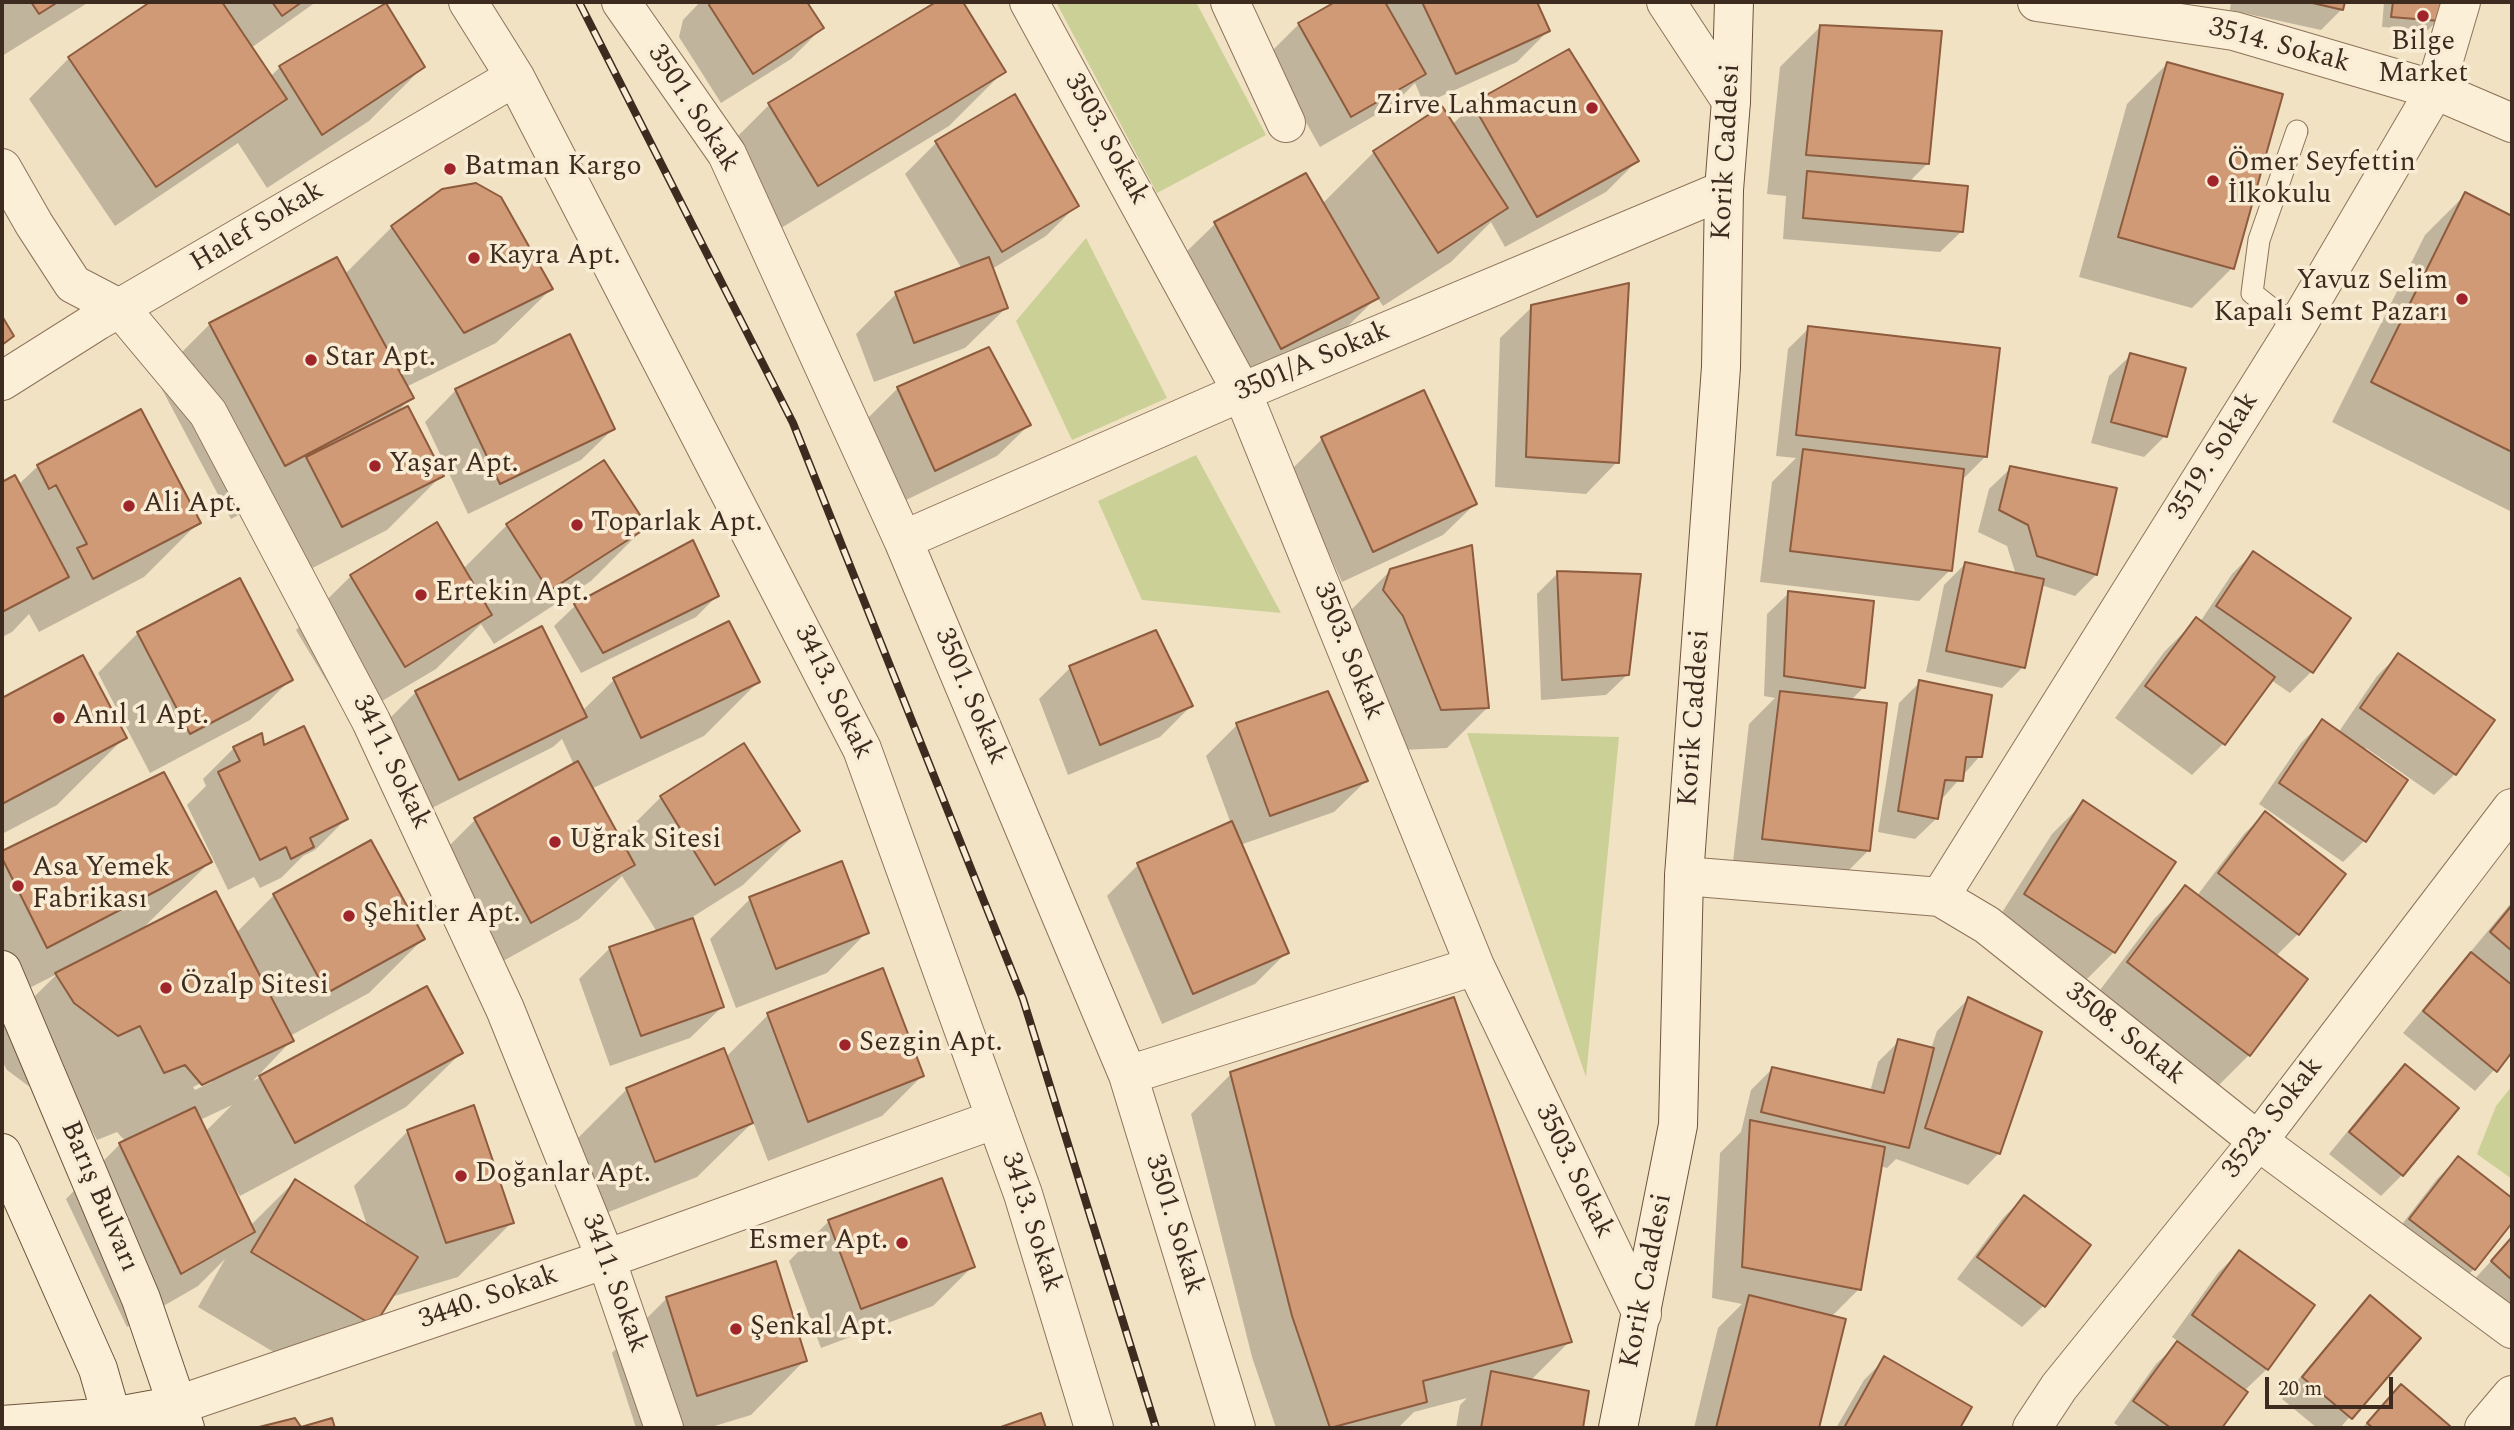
<!DOCTYPE html>
<meta charset="utf-8">
<style>
body{margin:0}
#map{position:relative;width:2514px;height:1430px;overflow:hidden;background:#f1e2c4;font-family:Spectral,serif}
canvas{display:block}
.frame{position:absolute;inset:0;border:4px solid #3c2b1e;pointer-events:none}
.scale{position:absolute;left:2265px;top:1377px;width:128px;height:32px;box-sizing:border-box;border:4px solid #3c2b1e;border-top:0;padding-left:9px;font-size:21px;line-height:24px;white-space:nowrap;color:#3c2b1e;-webkit-text-stroke:5px #f8ecd4;paint-order:stroke}
</style>
<div id="map">
<canvas width="2514" height="1430"></canvas>
<div class="frame"></div>
<div class="scale">20 m</div>
</div>
<script>
const c = document.querySelector('canvas').getContext('2d');
c.lineJoin = 'round';
function fill(path, color) {
  c.fillStyle = color;
  c.fill(path, 'evenodd');
}
function toPath(rows) {
  const path = new Path2D();
  for (const r of rows) {
    path.moveTo(r[0], r[1]);
    for (let i = 2; i < r.length; i += 2) path.lineTo(r[i], r[i + 1]);
  }
  return path;
}
function trace(path, color, width, dash) {
  c.strokeStyle = color;
  c.lineWidth = width;
  c.lineCap = dash ? 'butt' : 'round';
  c.setLineDash(dash || []);
  c.stroke(path);
}
function label(font, color, halo, rows, align = 'center') {
  c.font = font + ' Spectral,serif';
  c.lineWidth = 7;
  c.setLineDash([]);
  c.textBaseline = 'middle';
  c.strokeStyle = halo;
  c.fillStyle = color;
  for (const [text, x, y, turn = 0] of rows) {
    c.save();
    c.translate(x, y);
    c.rotate((+turn || 0) * Math.PI / 180);
    c.textAlign = isNaN(turn) ? turn : align;
    if (halo) c.strokeText(text, 0, 0);
    c.fillText(text, 0, 0);
    c.restore();
  }
}
fill(toPath([
 [1056,2,1196,2,1266,135,1157,193],
 [1086,238,1167,398,1072,440,1016,321],
 [1196,455,1281,613,1142,600,1098,501],
 [1467,733,1619,737,1586,1077],
 [2512,1086,2512,1179,2477,1154,2496,1106]
]), '#cbd097');
fill(toPath([
 [2,2,89,2,2,56],
 [153,2,316,2,251,48,270,77,280,67,386,5,423,67,369,121,267,188,238,143,115,226,29,99,69,58],
 [700,2,805,2,822,28,791,59,721,103,679,37,683,20],
 [939,2,961,2,1003,72,949,126,763,239,715,159,769,105],
 [1338,2,1535,2,1548,31,1517,62,1424,104,1415,83,1393,105,1320,147,1268,55,1299,24],
 [2231,2,2343,2,2342,9,2321,30,2230,10],
 [2384,2,2442,2,2438,20,2428,30,2382,27],
 [1821,26,1927,164,1909,182,1962,231,1940,252,1783,239,1786,196,1767,194,1780,67],
 [2167,64,2232,268,2192,308,2079,277,2127,104],
 [1014,97,1077,205,1046,236,992,269,1006,308,965,348,874,382,856,334,896,294,962,269,905,174,936,143],
 [1473,104,1637,161,1606,192,1505,247,1491,222,1451,262,1383,306,1377,297,1345,329,1249,379,1183,255,1215,224,1305,175,1322,204,1374,152,1442,108,1452,125],
 [443,191,551,289,496,343,406,387,412,397,396,413,441,476,387,530,287,581,262,502,231,519,156,378,210,324,344,275,392,227],
 [2465,195,2512,218,2512,512,2332,422,2425,235],
 [1532,307,1617,462,1586,494,1495,487,1500,338],
 [1809,328,1986,456,1964,478,1962,477,1950,570,1919,601,1760,582,1772,482,1796,458,1776,456,1788,349],
 [2131,355,2165,436,2144,457,2091,443,2109,376],
 [898,388,1029,425,997,456,904,501,867,419],
 [456,390,613,429,581,460,468,514,425,422],
 [1322,439,1475,504,1443,535,1342,582,1291,470],
 [38,466,199,522,144,577,39,632,29,614,12,632,2,637,2,484,14,478,18,485],
 [2011,468,2096,575,2075,596,2041,585,2023,667,2002,688,1926,672,1944,585,1965,564,2016,575,2007,546,1978,532,1989,489],
 [507,525,646,526,591,581,494,644,481,624,436,669,350,720,296,630,351,576,463,569],
 [2253,553,2311,672,2290,693,2271,680,2223,744,2192,775,2115,718,2165,651,2196,620,2200,622,2232,574],
 [1390,571,1487,708,1447,748,1401,750,1350,611],
 [1558,573,1628,674,1606,695,1541,700,1537,594],
 [1789,593,1864,687,1850,701,1869,850,1837,882,1732,870,1749,724,1775,698,1764,696,1767,614],
 [717,596,696,617,581,673,554,626,576,605],
 [728,623,758,682,704,736,591,789,619,839,661,797,744,745,798,831,743,885,691,918,722,1007,690,1038,610,1066,579,979,610,948,657,932,622,876,579,919,476,976,421,874,475,820,574,765,562,739,553,747,428,810,385,723,416,692,582,711,614,680],
 [138,633,290,680,250,720,150,773,98,673],
 [2398,655,2455,774,2434,795,2366,748,2364,751,2364,841,2343,862,2259,804,2301,743,2322,722,2338,733,2377,676],
 [82,658,124,738,57,805,2,834,2,700],
 [1070,668,1191,706,1160,737,1068,775,1039,699],
 [1920,682,1980,756,1940,801,1937,818,1915,839,1878,832,1899,703],
 [1237,725,1366,781,1334,812,1240,845,1287,952,1255,984,1162,1024,1107,896,1138,865,1231,824,1206,756],
 [234,748,263,748,346,819,315,850,303,856,281,878,260,888,254,877,228,890,187,805,206,786,203,779],
 [163,775,210,862,140,931,236,933,274,895,423,939,369,993,290,1036,292,1040,253,1081,426,988,461,1053,406,1107,240,1196,235,1188,233,1189,250,1226,295,1181,368,1228,354,1186,408,1131,512,1222,458,1277,391,1297,373,1325,319,1379,198,1307,225,1259,198,1286,127,1327,66,1199,120,1144,126,1142,117,1132,97,1140,72,1092,50,1102,7,1070,2,1061,2,1029,57,974,2,1002,2,853],
 [212,1078,212,1082,195,1090,193,1087],
 [232,1105,205,1132,200,1120],
 [2083,803,2114,952,2083,983,1994,925,2052,834],
 [2265,813,2344,874,2298,934,2275,957,2249,1055,2218,1086,2097,994,2154,919,2185,888,2196,897,2244,834],
 [750,899,867,932,827,973,736,1008,710,939],
 [2512,902,2512,1050,2475,1091,2403,1033],
 [1968,999,1999,1153,1968,1185,1896,1159,1887,1168,1880,1166,1859,1289,1831,1317,1844,1320,1817,1428,1694,1428,1718,1328,1742,1304,1712,1298,1720,1153,1741,1132,1751,1090,1772,1069,1870,1092,1878,1062,1899,1041,1931,1049,1937,1031],
 [768,1015,922,1076,882,1116,768,1161,753,1122,697,1177,601,1215,572,1144,627,1089,726,1057],
 [2405,1066,2457,1109,2402,1175,2381,1196,2329,1154,2384,1087],
 [1231,1074,1570,1341,1530,1381,1587,1392,1581,1428,1456,1428,1460,1405,1467,1398,1414,1412,1398,1428,1276,1428,1252,1357,1191,1114],
 [2458,1158,2512,1200,2512,1220,2474,1269,2453,1290,2389,1241,2437,1179],
 [2024,1197,2088,1245,2043,1306,2022,1327,1957,1279,2003,1218],
 [829,1221,973,1266,933,1306,821,1348,789,1261],
 [2512,1238,2512,1317,2471,1283],
 [2239,1252,2267,1369,2244,1391,2220,1428,2121,1428,2114,1423,2156,1364,2179,1342,2172,1337,2218,1273],
 [667,1298,805,1360,751,1415,708,1428,636,1428,612,1353],
 [2370,1298,2418,1338,2340,1428,2317,1428,2282,1399,2349,1319],
 [1885,1359,1970,1407,1958,1428,1836,1428,1864,1380],
 [2401,1386,2448,1426,2446,1428,2362,1428]
]), '#0003');
const building = toPath([
 [31,2,58,2,39,14,31,2],
 [150,2,222,2,287,99,156,187,68,57,150,2],
 [272,2,302,2,282,16,272,2],
 [710,2,807,2,824,28,753,74,709,5,710,2],
 [936,2,963,2,1006,72,818,186,768,103,936,2],
 [1335,2,1385,2,1426,74,1351,117,1298,23,1335,2],
 [1422,2,1537,2,1550,31,1456,74,1422,2],
 [2308,2,2345,2,2343,10,2308,2],
 [2393,2,2444,2,2440,21,2391,17,2393,2],
 [386,3,425,67,322,135,279,66,386,3],
 [1820,25,1942,31,1929,164,1806,155,1820,25],
 [1569,49,1639,161,1537,217,1472,103,1569,49],
 [2167,62,2283,94,2234,269,2118,237,2167,62],
 [1015,94,1079,206,1002,252,935,141,1015,94],
 [1442,106,1508,208,1438,253,1373,151,1442,106],
 [1807,171,1968,186,1963,232,1803,218,1807,171],
 [1306,173,1379,298,1281,349,1214,222,1306,173],
 [476,183,501,197,553,289,464,333,391,226,442,189,476,183],
 [2465,192,2512,216,2512,452,2371,382,2465,192],
 [337,257,414,398,285,466,209,323,337,257],
 [989,257,1008,308,914,343,895,292,989,257],
 [1629,283,1619,463,1526,457,1531,305,1629,283],
 [2,316,14,336,2,345,2,316],
 [1808,326,2000,348,1987,457,1796,435,1808,326],
 [570,334,615,429,500,484,455,389,570,334],
 [989,347,1031,425,935,471,897,387,989,347],
 [2130,353,2186,368,2167,437,2111,422,2130,353],
 [1424,390,1477,504,1373,552,1321,437,1424,390],
 [408,406,444,476,342,527,306,457,408,406],
 [141,409,201,523,93,579,77,548,87,544,56,485,49,489,37,465,141,409],
 [1803,449,1964,469,1952,571,1790,551,1803,449],
 [604,460,648,527,549,591,506,524,604,460],
 [2010,466,2117,488,2097,575,2037,556,2028,525,1999,510,2010,466],
 [15,475,69,577,2,612,2,482,15,475],
 [437,522,492,615,405,667,350,575,437,522],
 [693,540,719,596,603,653,574,604,693,540],
 [1472,545,1489,708,1441,710,1403,616,1383,590,1390,569,1472,545],
 [2253,551,2351,618,2313,673,2216,606,2253,551],
 [1965,562,2044,579,2025,668,1946,651,1965,562],
 [1557,571,1641,574,1629,675,1562,680,1557,571],
 [240,578,293,680,190,734,137,632,240,578],
 [1788,591,1874,601,1865,688,1784,676,1788,591],
 [2196,617,2275,677,2225,745,2145,686,2196,617],
 [729,621,760,682,641,738,613,678,729,621],
 [542,626,587,717,459,780,415,691,542,626],
 [1156,630,1193,706,1100,745,1069,666,1156,630],
 [2398,653,2495,720,2456,775,2360,708,2398,653],
 [83,655,127,738,2,804,2,698,83,655],
 [1919,680,1992,695,1982,757,1966,757,1963,781,1945,780,1938,819,1898,811,1919,680],
 [1328,691,1368,781,1270,816,1236,723,1328,691],
 [1780,691,1887,703,1870,851,1762,839,1780,691],
 [2322,719,2408,780,2366,842,2279,783,2322,719],
 [304,726,348,819,310,838,314,847,291,859,286,847,260,860,218,772,240,761,233,747,262,733,264,745,304,726],
 [744,743,800,831,715,885,660,796,744,743],
 [578,761,635,865,531,923,474,818,578,761],
 [164,772,212,862,47,948,2,858,2,851,164,772],
 [2083,800,2176,862,2115,953,2024,894,2083,800],
 [2265,811,2346,874,2299,935,2218,873,2265,811],
 [1232,821,1289,953,1193,994,1137,863,1232,821],
 [371,840,425,939,327,993,273,894,371,840],
 [842,861,869,933,776,969,749,897,842,861],
 [2185,885,2308,979,2250,1056,2127,962,2185,885],
 [216,891,294,1041,202,1085,185,1065,164,1073,140,1026,118,1036,74,1003,55,973,216,891],
 [2512,905,2512,951,2490,932,2512,905],
 [693,918,724,1007,641,1036,609,947,693,918],
 [2471,952,2512,985,2512,1052,2497,1072,2423,1011,2471,952],
 [883,968,924,1076,808,1122,767,1013,883,968],
 [427,986,463,1053,295,1143,259,1076,427,986],
 [1454,997,1572,1342,1423,1381,1427,1402,1330,1428,1292,1316,1230,1072,1454,997],
 [1968,997,2042,1032,2000,1154,1925,1128,1968,997],
 [1898,1039,1934,1048,1909,1148,1761,1112,1772,1067,1884,1093,1898,1039],
 [724,1048,753,1123,655,1162,626,1088,724,1048],
 [2405,1064,2459,1108,2403,1176,2349,1132,2405,1064],
 [474,1105,514,1223,446,1243,407,1130,474,1105],
 [195,1107,255,1232,181,1274,119,1143,195,1107],
 [1750,1120,1885,1147,1861,1290,1742,1267,1750,1120],
 [2458,1156,2512,1198,2512,1223,2475,1270,2409,1219,2458,1156],
 [942,1178,975,1267,861,1309,828,1220,942,1178],
 [295,1179,418,1257,374,1326,251,1252,295,1179],
 [2024,1195,2091,1245,2045,1307,1977,1257,2024,1195],
 [2512,1237,2512,1280,2491,1261,2512,1237],
 [2239,1250,2315,1305,2268,1370,2192,1315,2239,1250],
 [776,1261,807,1361,697,1396,666,1297,776,1261],
 [1749,1295,1846,1319,1819,1428,1716,1428,1749,1295],
 [2370,1295,2421,1338,2352,1419,2302,1377,2370,1295],
 [2177,1341,2248,1392,2222,1428,2171,1428,2133,1401,2177,1341],
 [1884,1356,1972,1407,1960,1428,1848,1428,1845,1426,1884,1356],
 [1491,1371,1589,1391,1583,1428,1481,1428,1491,1371],
 [2401,1384,2450,1426,2448,1428,2373,1428,2367,1423,2401,1384],
 [1041,1413,1046,1428,998,1428,1041,1413],
 [295,1418,301,1427,332,1418,335,1428,255,1428,295,1418]
]);
fill(building, '#d19a77');
trace(building, '#8d5b3d', 2);
const service = toPath([
 [2297,131,2259,240,2252,293,2276,312,2298,324]
]);
const minor = toPath([
 [468,2,515,77,862,749,1023,1194,1094,1428],
 [621,2,727,154,903,540,1128,1075,1236,1428],
 [1029,2,1242,392,1475,966,1642,1314],
 [1230,2,1286,123],
 [1666,2,1731,101],
 [2037,2,2234,31,2435,90,2512,123],
 [2,168,34,224,73,284,121,309,208,413,371,721,505,1009,606,1259,664,1428],
 [2,381,97,321,515,77],
 [903,540,1242,392,1724,190],
 [1684,876,1940,897,1987,925,2258,1141,2512,1329],
 [1940,897,2298,324,2435,90,2461,2],
 [1128,1075,1475,966],
 [178,1405,606,1259,996,1119],
 [2032,1428,2059,1387,2258,1141,2512,808],
 [2484,1428,2512,1395]
]);
const secondary = toPath([
 [2,970,141,1299,185,1428],
 [2,1153,98,1369,115,1428],
 [2,1425,112,1417,178,1405],
 [1618,1428,1678,1125,1684,876,1721,367,1724,190,1731,101,1734,2]
]);
trace(service, '#8d7359', 23);
trace(minor, '#8d7359', 40);
trace(secondary, '#6e543c', 40);
trace(service, '#fbefd8', 21);
trace(minor, '#fbefd8', 38);
trace(secondary, '#fbefd8', 38);
const rail = toPath([
 [579,2,793,423,1023,999,1156,1428]
]);
trace(rail, '#3c2b1e', 8);
trace(rail, '#f8ecd4', 5, [16]);
for (const [x, y, r, color] of [
 [2423,16,7,"#9f252a"],
 [1592,108,7,"#9f252a"],
 [450,169,7,"#9f252a"],
 [2213,181,7,"#9f252a"],
 [474,258,7,"#9f252a"],
 [2462,299,7,"#9f252a"],
 [311,360,7,"#9f252a"],
 [375,466,7,"#9f252a"],
 [129,506,7,"#9f252a"],
 [577,525,7,"#9f252a"],
 [421,595,7,"#9f252a"],
 [59,718,7,"#9f252a"],
 [555,842,7,"#9f252a"],
 [18,886,7,"#9f252a"],
 [349,916,7,"#9f252a"],
 [166,988,7,"#9f252a"],
 [845,1045,7,"#9f252a"],
 [461,1176,7,"#9f252a"],
 [902,1243,7,"#9f252a"],
 [736,1329,7,"#9f252a"]
]) {
  const dot = new Path2D();
  dot.arc(x, y, r, 0, 2 * Math.PI);
  c.fillStyle = color;
  c.fill(dot);
  trace(dot, '#f8ecd4', 2.5);
}
label('28px', '#3c2b1e', '#f8ecd4', [
 ["Bilge",2423,44,"center"],
 ["Market",2423,76,"center"],
 ["Zirve Lahmacun",1578,108,"right"],
 ["Ömer Seyfettin",2227,165],
 ["İlkokulu",2227,197],
 ["Batman Kargo",464,169],
 ["Kayra Apt.",488,258],
 ["Yavuz Selim",2448,283,"right"],
 ["Kapalı Semt Pazarı",2448,315,"right"],
 ["Star Apt.",325,360],
 ["Yaşar Apt.",389,466],
 ["Ali Apt.",143,506],
 ["Toparlak Apt.",591,525],
 ["Ertekin Apt.",435,595],
 ["Anıl 1 Apt.",73,718],
 ["Uğrak Sitesi",569,842],
 ["Asa Yemek",32,870],
 ["Fabrikası",32,902],
 ["Şehitler Apt.",363,916],
 ["Özalp Sitesi",180,988],
 ["Sezgin Apt.",859,1045],
 ["Doğanlar Apt.",475,1176],
 ["Esmer Apt.",888,1243,"right"],
 ["Şenkal Apt.",750,1329]
], 'left');
label('28px', '#3c2b1e', '#f8ecd4', [
 ["3514. Sokak",2279,47,15],
 ["3501. Sokak",692,109,57],
 ["3503. Sokak",1105,140,61],
 ["Korik Caddesi",1728,152,-87],
 ["Halef Sokak",258,228,-31],
 ["3501/A Sokak",1313,363,-23],
 ["3519. Sokak",2215,457,-58],
 ["3503. Sokak",1347,652,68],
 ["3413. Sokak",832,693,64],
 ["3501. Sokak",969,697,67],
 ["Korik Caddesi",1696,718,-86],
 ["3411. Sokak",390,763,64],
 ["3508. Sokak",2124,1035,39],
 ["3523. Sokak",2274,1119,-52],
 ["3503. Sokak",1573,1172,64],
 ["Barış Bulvarı",98,1197,67],
 ["3413. Sokak",1030,1223,72],
 ["3501. Sokak",1173,1225,73],
 ["Korik Caddesi",1648,1281,-79],
 ["3411. Sokak",613,1284,70],
 ["3440. Sokak",489,1299,-19]
]);
</script>
